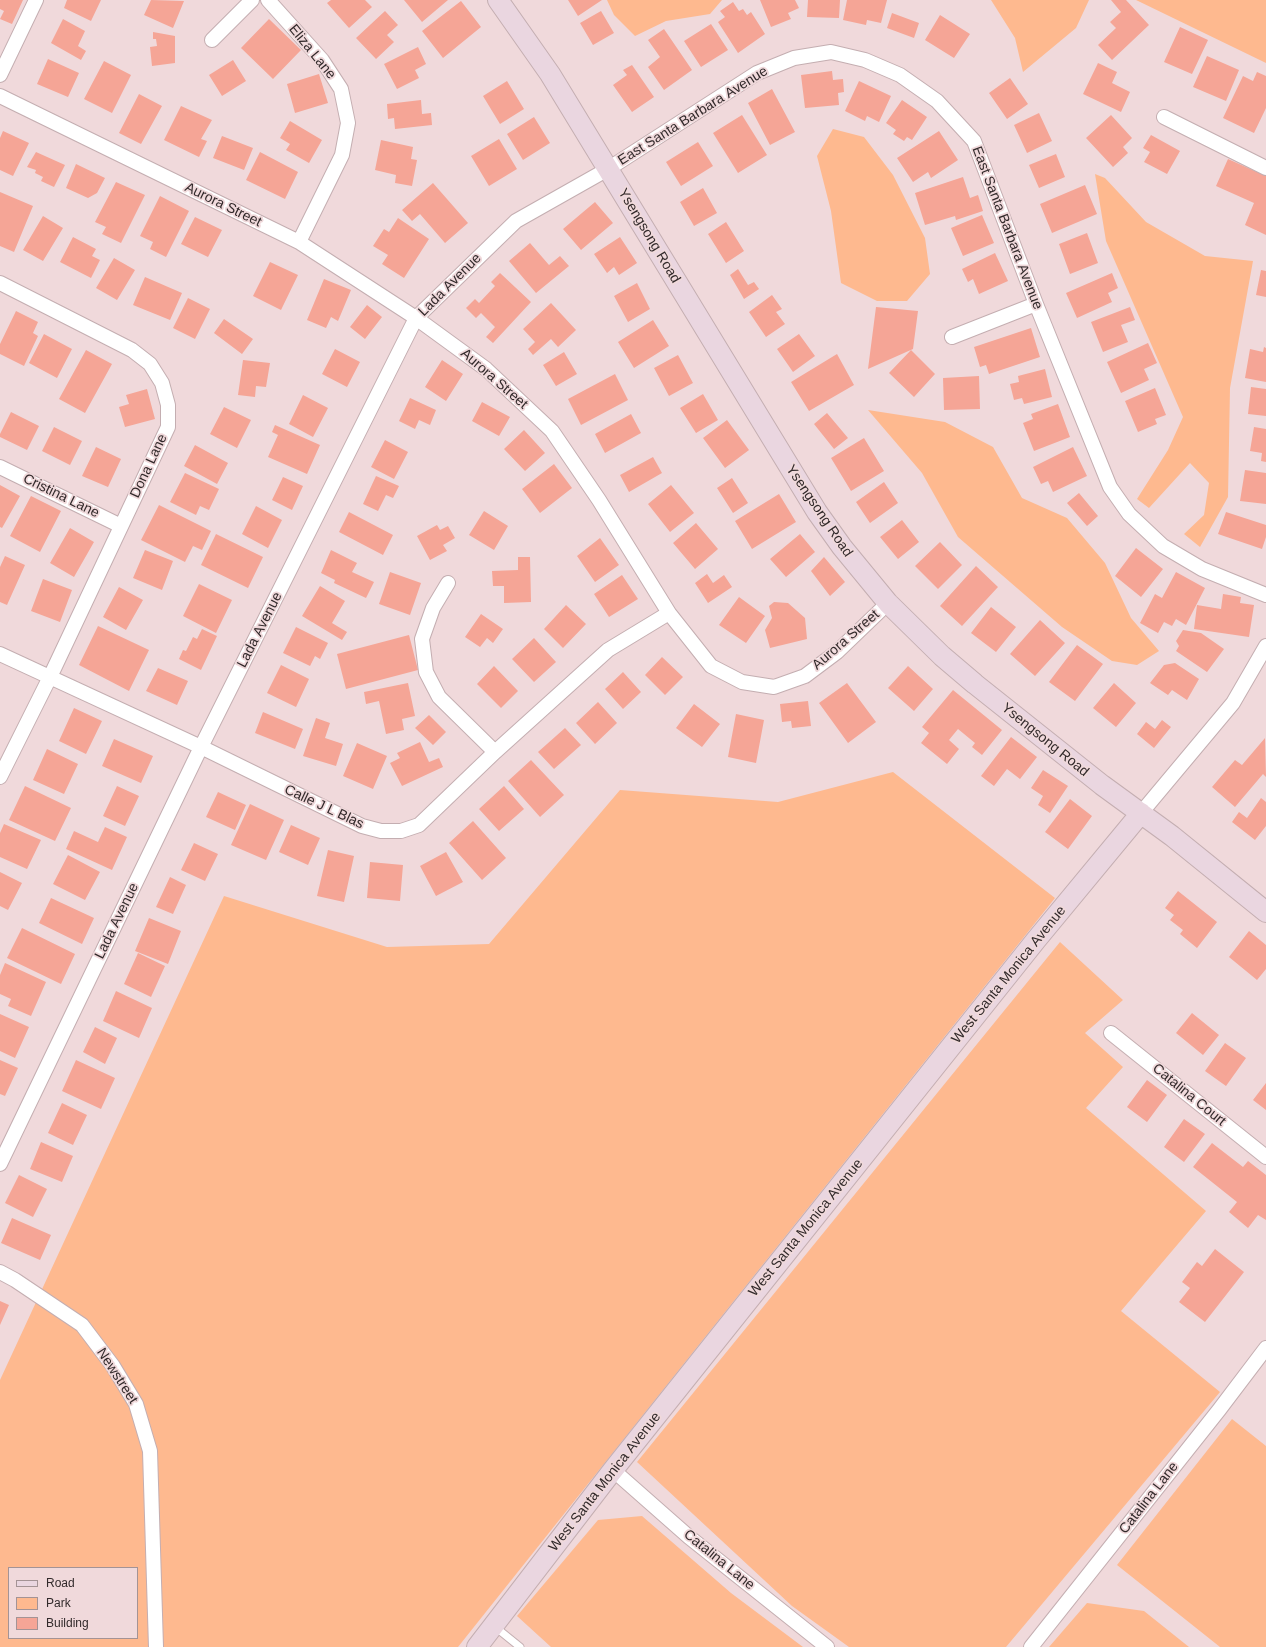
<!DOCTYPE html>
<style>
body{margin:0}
#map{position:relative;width:1266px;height:1647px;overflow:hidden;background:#f0d9db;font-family:Helvetica,sans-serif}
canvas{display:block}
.legend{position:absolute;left:8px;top:1567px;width:130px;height:72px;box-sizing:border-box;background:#f0d9db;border:1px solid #a49395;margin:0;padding:5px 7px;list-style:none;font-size:12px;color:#322a2b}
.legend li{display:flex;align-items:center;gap:8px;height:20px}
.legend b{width:20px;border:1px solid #a49395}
</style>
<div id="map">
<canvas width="1266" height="1647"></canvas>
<ul class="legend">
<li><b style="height:5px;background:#ead6e0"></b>Road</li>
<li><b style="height:11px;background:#feb98f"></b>Park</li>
<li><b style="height:11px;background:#f5a596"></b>Building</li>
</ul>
</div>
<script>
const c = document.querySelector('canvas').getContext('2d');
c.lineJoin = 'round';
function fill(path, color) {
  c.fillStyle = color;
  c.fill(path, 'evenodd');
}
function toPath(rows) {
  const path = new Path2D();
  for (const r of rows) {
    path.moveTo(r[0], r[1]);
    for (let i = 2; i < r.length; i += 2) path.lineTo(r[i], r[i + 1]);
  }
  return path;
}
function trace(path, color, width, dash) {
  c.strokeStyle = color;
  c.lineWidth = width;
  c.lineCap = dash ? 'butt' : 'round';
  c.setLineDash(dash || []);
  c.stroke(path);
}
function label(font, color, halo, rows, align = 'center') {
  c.font = font + ' Helvetica,sans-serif';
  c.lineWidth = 3.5;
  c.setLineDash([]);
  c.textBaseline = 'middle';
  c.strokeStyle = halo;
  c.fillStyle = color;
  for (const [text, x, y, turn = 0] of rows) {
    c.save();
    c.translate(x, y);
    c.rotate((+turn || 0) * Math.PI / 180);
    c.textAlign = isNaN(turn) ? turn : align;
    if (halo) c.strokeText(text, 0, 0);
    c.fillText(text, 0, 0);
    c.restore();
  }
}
fill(toPath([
 [607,0,722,0,710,14,666,21,635,36,614,15],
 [991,0,1089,0,1076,28,1023,72,1015,38],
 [1136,0,1266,0,1266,63],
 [833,129,864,137,893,175,925,238,930,274,907,301,877,301,841,283,831,211,817,156],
 [1095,174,1105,178,1146,222,1205,256,1253,261,1230,388,1228,497,1200,547,1184,534,1204,515,1209,483,1190,463,1149,508,1137,499,1168,450,1183,417,1106,241],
 [868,410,945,422,993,447,1022,498,1067,518,1105,563,1131,618,1159,651,1137,665,1112,661,1062,627,958,537,922,473],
 [893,772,1055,898,458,1647,0,1647,0,1380,224,896,387,947,489,944,620,790,778,802],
 [9,1568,137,1568,137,1638,9,1638],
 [1060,942,1123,1000,1085,1033,1123,1067,1086,1108,1206,1211,1121,1311,1220,1392,1006,1647,849,1647,792,1606,637,1462],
 [1232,1419,1266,1446,1266,1647,1220,1647,1117,1565],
 [642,1516,731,1593,803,1647,551,1647,517,1616,598,1520],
 [1087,1603,1144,1611,1189,1647,1049,1647]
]), '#feb98f');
fill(toPath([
 [0,0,23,0,12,24,0,19,4,11,0,9],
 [67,0,101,0,91,21,64,8],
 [151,0,184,1,173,28,144,15],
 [331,0,365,0,372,7,349,28,327,3],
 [404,0,448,0,422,22],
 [568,0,602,0,578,16],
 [760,0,795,0,799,8,788,13,791,19,771,27],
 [808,0,840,0,839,18,807,17],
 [847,0,887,0,881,23,867,20,866,25,843,20],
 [1111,0,1126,0,1149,25,1112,60,1098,45,1116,28,1110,22,1121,12],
 [461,1,481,27,443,58,422,31],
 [733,2,739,11,743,9,747,15,751,12,765,34,738,53,718,22,725,17,720,11],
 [385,11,398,25,387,35,394,42,376,59,356,38],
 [601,11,614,33,593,45,580,23],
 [892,13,919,23,914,38,887,28],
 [940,15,970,34,954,58,925,40],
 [63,19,85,31,78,46,86,51,81,60,51,43],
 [269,19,301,50,273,79,241,48],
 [711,24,728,50,701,67,684,41],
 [1180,27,1208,40,1192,74,1164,62],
 [664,29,692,70,664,90,648,67,660,57,648,40],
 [153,32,175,36,175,63,152,66,150,47,157,46,156,39,153,39],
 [418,47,426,64,415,70,419,78,397,89,384,64],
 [1207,56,1239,70,1226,101,1193,87],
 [48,59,79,73,68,97,37,84],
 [233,60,246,81,222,96,209,75],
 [104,61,131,75,112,113,84,99],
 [1098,63,1117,72,1112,83,1130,92,1121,112,1083,94],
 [632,65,654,97,632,112,613,85,627,75,623,70],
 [832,71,833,80,843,79,844,92,838,93,839,105,805,108,801,75],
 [1257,72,1266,76,1266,108,1254,133,1223,118,1243,76,1253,81],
 [319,74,328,103,295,113,287,84],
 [1010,78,1028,104,1007,119,989,93],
 [507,81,524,109,500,124,483,96],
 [859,81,891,96,879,122,867,116,865,121,845,111],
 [772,89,795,132,770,145,748,103],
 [139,94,162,106,141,144,119,133],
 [421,100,422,114,431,113,432,125,395,129,394,118,388,119,387,104],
 [902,100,927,117,912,140,907,137,904,141,893,134,896,130,886,123],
 [181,106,212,120,201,139,207,141,199,157,164,140],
 [1039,113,1052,141,1027,153,1014,125],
 [742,115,767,155,738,173,713,133],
 [1111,115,1132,138,1123,147,1128,153,1113,167,1086,138],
 [534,117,550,143,523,160,507,134],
 [290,121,322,140,309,163,286,150,290,144,280,138],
 [3,131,29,143,13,176,0,170,0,138],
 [939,131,958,160,931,178,928,172,913,182,897,158],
 [1151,135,1180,151,1167,174,1144,162,1150,152,1143,148],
 [222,136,253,148,244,170,213,158],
 [499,139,517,169,489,186,471,156],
 [381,140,413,147,411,159,417,160,412,186,395,183,396,175,375,170],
 [698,142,713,166,681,186,666,162],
 [36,152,65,165,54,187,41,181,43,177,35,173,36,170,27,167],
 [260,152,298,172,285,199,246,180],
 [1056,154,1065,177,1039,188,1029,165],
 [1228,159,1266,176,1266,235,1245,225,1254,203,1216,186],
 [76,164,105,178,97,193,88,198,66,188],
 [963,177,970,198,978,195,983,211,956,220,955,216,925,225,915,193],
 [116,182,145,195,121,243,102,234,106,227,95,222],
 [433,183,468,223,445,243,420,214,412,221,402,210],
 [1085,185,1097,214,1052,233,1040,204],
 [703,188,717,213,694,226,680,202],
 [0,192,33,206,14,252,0,246],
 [160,196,189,211,166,257,150,249,153,242,140,236],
 [595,202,613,223,581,250,563,229],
 [982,215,994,243,963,256,951,228],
 [43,216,63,228,43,261,23,250],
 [195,217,222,230,208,257,181,244],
 [398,218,429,239,404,278,382,264,388,255,373,246,384,229,389,232],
 [726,222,744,251,726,263,708,234],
 [1087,233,1098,263,1070,274,1059,244],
 [73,237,96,249,92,256,100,260,91,278,60,262],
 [620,237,637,263,619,275,614,267,607,273,594,254],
 [530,243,549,265,560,256,569,266,536,293,509,261],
 [995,253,1008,281,979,294,973,279,968,282,962,269],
 [114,258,135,270,117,300,96,288],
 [270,262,298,275,281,310,253,296],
 [738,269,748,285,754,282,759,289,744,299,730,275],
 [1261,270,1266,271,1266,297,1256,295],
 [500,273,531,302,493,343,486,337,495,327,481,313,476,318,466,308,475,299,479,303,495,286,491,282],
 [1112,273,1118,288,1108,293,1112,302,1077,318,1066,293],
 [145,277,182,293,170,320,133,305],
 [324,279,351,290,338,321,331,317,326,328,307,320],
 [637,283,650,309,628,322,614,296],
 [772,295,782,309,776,312,785,324,766,337,749,312],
 [188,298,210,309,195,339,173,328],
 [551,303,576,330,558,347,551,339,533,355,528,349,535,342,523,329],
 [367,305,382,317,365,339,350,327],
 [876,307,918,311,913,349,868,369],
 [1130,307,1135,320,1121,325,1128,342,1103,352,1091,322],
 [16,311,38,322,33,333,38,336,24,366,0,354,0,344],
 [224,319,253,339,242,354,214,333],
 [653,320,669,346,634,368,618,342],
 [1031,328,1040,357,989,374,986,365,980,367,974,347],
 [44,334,72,349,57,378,29,363],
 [799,334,815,356,793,372,777,349],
 [1148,343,1157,363,1144,369,1149,380,1121,393,1107,362],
 [1264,347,1266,348,1266,382,1245,378,1250,349,1263,352],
 [335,349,360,362,347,387,322,374],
 [86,350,112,364,85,413,59,399],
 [911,350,935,374,914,397,889,373],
 [564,352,577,374,556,386,543,365],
 [837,354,854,385,809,411,791,382],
 [678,355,693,383,669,396,654,368],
 [243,360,270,363,266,387,256,386,255,397,238,395],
 [442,360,463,374,446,401,425,387],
 [1045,369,1052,397,1024,404,1022,398,1014,400,1010,384,1019,382,1018,376],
 [615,374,628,400,581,425,568,399],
 [979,376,980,409,944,410,943,378],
 [1251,387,1266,389,1266,416,1248,414],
 [1155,388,1166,415,1155,419,1157,424,1138,432,1125,401],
 [147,389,155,419,125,427,119,407,129,404,126,395],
 [703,394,718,420,696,433,680,408],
 [303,395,328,408,313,437,289,424],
 [410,398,436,410,430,425,419,420,415,429,399,421],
 [482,402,510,417,499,436,472,421],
 [1058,404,1070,437,1034,451,1023,423,1033,419,1031,414],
 [224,407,251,420,237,448,210,434],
 [11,412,39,426,27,450,0,437,0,434],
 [827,413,848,438,834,449,814,424],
 [631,414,641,433,605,453,595,434],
 [727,420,749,450,725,468,703,438],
 [275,425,320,445,307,474,268,457,278,435,272,432],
 [54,427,82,441,70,465,42,451],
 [1254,427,1266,429,1266,462,1261,461,1262,453,1250,451],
 [524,430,545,453,525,471,504,449],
 [864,438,884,471,851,491,831,458],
 [385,440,408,452,394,479,371,467],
 [195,445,228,463,217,484,184,466],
 [96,447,121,459,108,487,82,476],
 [1073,447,1087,476,1053,492,1048,481,1041,484,1033,467],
 [653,457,662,473,629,492,620,475],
 [554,464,572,488,540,513,522,489],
 [1245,470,1266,473,1266,504,1240,501],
 [185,473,219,489,209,510,200,506,196,515,170,502],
 [376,476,399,486,393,498,386,495,378,511,363,504],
 [283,477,303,486,292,510,272,500],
 [732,478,748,503,733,513,717,488],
 [884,482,898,503,870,523,856,502],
 [0,485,20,496,2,528,0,527],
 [671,485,694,513,670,532,648,504],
 [1079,493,1098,516,1087,526,1067,503],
 [779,494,796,522,752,549,735,521],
 [31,496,61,511,40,552,10,536],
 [159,505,211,531,202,550,193,546,185,562,141,540],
 [256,506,282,520,268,548,242,534],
 [484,511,508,526,494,550,469,535],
 [349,512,393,535,383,555,339,532],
 [1226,512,1266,525,1266,537,1262,549,1218,534],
 [902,520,919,542,898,559,880,537],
 [696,523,718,549,695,569,673,543],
 [437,525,440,530,448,526,455,538,443,545,447,551,430,560,417,536],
 [70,528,94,542,74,577,50,563],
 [216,534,263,557,248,588,201,565],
 [800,534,815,552,786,577,770,559],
 [600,538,619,565,595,582,577,556],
 [940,542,962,565,938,589,915,566],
 [1136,548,1163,569,1141,597,1115,576],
 [145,550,173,561,162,590,133,578],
 [331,550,357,563,352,572,374,582,366,598,334,583,335,580,321,573],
 [5,556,25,565,7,605,0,602,0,567],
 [518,557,530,557,531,602,504,603,504,586,493,586,492,571,518,570],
 [824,557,845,582,830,596,811,571],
 [976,566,998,587,962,626,940,606],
 [390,572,421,583,410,615,379,604],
 [1176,572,1205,588,1186,625,1176,619,1172,626,1164,622,1158,633,1140,623,1155,594,1162,598],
 [707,574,713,583,724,575,732,587,708,603,695,583],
 [622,575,638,599,609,617,594,594],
 [43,579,72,590,60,622,31,611],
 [199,584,232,600,216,633,183,616],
 [320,586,345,601,332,623,347,632,342,640,302,616],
 [119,587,143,600,126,630,103,617],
 [1223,594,1241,597,1240,603,1254,605,1249,637,1194,629,1197,605,1221,609],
 [739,597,765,616,746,643,719,625],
 [774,602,788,603,805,618,807,639,770,648,765,630,772,618,769,606],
 [566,605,586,624,563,648,544,629],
 [991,607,1016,627,996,652,971,633],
 [481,614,503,629,493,643,487,638,480,647,465,637],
 [1040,620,1065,643,1035,676,1010,654],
 [98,626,149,650,129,691,79,665],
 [296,627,328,643,320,659,315,656,310,666,283,653],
 [202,629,217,636,201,670,179,659,183,650,186,651,193,637,197,639],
 [1183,630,1201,633,1224,649,1207,672,1176,651,1179,646,1176,641],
 [409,635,418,670,346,689,337,654],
 [534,638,556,662,534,682,512,659],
 [1077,645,1103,664,1075,701,1049,682],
 [662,657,683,677,665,695,645,675],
 [1175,663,1199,679,1187,700,1172,690,1168,695,1150,683,1164,665],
 [281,665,309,679,296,707,267,693],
 [494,666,518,691,501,708,477,684],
 [908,666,933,689,914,711,888,688],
 [158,668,188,681,177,705,146,691],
 [623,672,641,692,623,709,605,689],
 [408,683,415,716,402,719,404,730,386,734,379,701,366,704,364,692],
 [847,683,876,722,848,743,819,703],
 [1114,683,1136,703,1116,727,1093,708],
 [953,690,1002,730,982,755,972,747,975,743,958,729,949,740,959,749,947,764,921,743,929,733,922,727],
 [808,701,811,726,792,728,791,721,782,722,780,704],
 [598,702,617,723,595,744,576,723],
 [694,704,720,724,702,747,676,728],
 [74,708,102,721,86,754,59,741],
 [263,712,303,729,295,749,255,733],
 [736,714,764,720,756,763,728,757],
 [429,715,446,732,433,745,415,728],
 [316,718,330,723,325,738,343,744,336,766,303,756],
 [1162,720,1171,727,1154,748,1137,734,1146,722,1155,729],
 [565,728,581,745,554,769,538,752],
 [1011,737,1037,757,1020,779,1007,769,994,786,981,776],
 [1265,738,1266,777,1263,774,1235,807,1212,787,1235,760,1242,765],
 [114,739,153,756,141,783,102,766],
 [420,742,429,762,439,758,443,767,402,786,390,763,400,758,397,753],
 [357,743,387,756,373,789,343,776],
 [47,749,78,764,64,794,33,780],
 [531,760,564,795,540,817,508,781],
 [1043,770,1068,786,1050,813,1038,805,1043,796,1031,788],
 [25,786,71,808,55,841,9,820],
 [117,786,139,796,125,826,103,816],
 [504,786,524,809,499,831,479,809],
 [218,792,246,805,235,830,206,817],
 [1261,798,1266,802,1266,826,1255,840,1232,822,1239,812,1247,818],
 [1070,799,1092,816,1068,849,1045,832],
 [250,804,284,820,266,860,231,845],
 [473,821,506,858,482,880,449,843],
 [4,824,41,840,27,869,0,857,0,833],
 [291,825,320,838,308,865,279,852],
 [105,827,127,837,112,870,66,849,74,831,98,842],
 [194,843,218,854,205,881,181,870],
 [328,850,354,856,344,902,317,896],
 [446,852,463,882,436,896,420,866],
 [68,855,100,872,85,900,53,884],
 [370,862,403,865,400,901,367,898],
 [0,872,22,883,8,910,0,906],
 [170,877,186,885,173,914,156,907],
 [1178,891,1217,922,1197,948,1180,934,1183,930,1170,920,1174,915,1165,908],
 [51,898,94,918,82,944,39,923],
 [149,918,181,931,168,964,135,951],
 [22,928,75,954,61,984,7,958],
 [1249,931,1266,945,1266,969,1257,980,1229,957],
 [138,953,165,966,151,997,124,984],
 [5,963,46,982,31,1016,8,1006,11,999,0,994,0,975],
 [116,991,152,1008,139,1038,103,1021],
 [1192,1013,1219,1035,1203,1055,1176,1033],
 [0,1014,29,1027,15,1058,0,1051],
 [95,1027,117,1038,105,1064,83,1052],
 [1225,1043,1246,1058,1226,1086,1205,1071],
 [0,1060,18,1068,5,1096,0,1094],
 [76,1060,115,1078,101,1109,62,1091],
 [1147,1080,1167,1095,1147,1122,1127,1107],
 [1266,1083,1266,1110,1253,1100],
 [62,1103,87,1115,73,1145,48,1133],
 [1184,1119,1205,1134,1184,1162,1164,1147],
 [41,1142,73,1156,62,1182,30,1169],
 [1212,1143,1243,1167,1248,1161,1266,1175,1266,1220,1258,1215,1248,1228,1229,1212,1237,1202,1193,1167],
 [19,1175,47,1189,33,1217,5,1203],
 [12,1218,51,1235,40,1260,1,1243],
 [1215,1249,1244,1272,1205,1322,1179,1302,1190,1288,1182,1282,1197,1262,1202,1266],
 [0,1301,9,1305,0,1325]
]), '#f5a596');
const lane = toPath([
 [494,1626,520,1647]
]);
const street = toPath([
 [268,0,322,60,341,89,348,123,342,155,299,242],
 [212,40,252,0],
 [0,75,36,0],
 [0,96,299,242,416,318,486,369,552,431,599,500,669,613,711,666,742,682,774,687,805,676,837,652,888,603],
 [1164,117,1266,168],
 [0,283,132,350,150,364,162,383,168,405,168,427,50,677,0,777],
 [952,337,1036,304],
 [0,467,121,526],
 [448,583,433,608,422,639,426,672,439,697,495,752],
 [0,654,201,747,362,826,381,831,401,831,419,825,495,752,608,650,669,613],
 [1141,813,1233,703,1266,646],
 [1111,1033,1266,1157],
 [0,1164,201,747,416,318,516,221,608,169,757,73,794,58,831,52,865,60,900,75,937,101,974,141,1036,304,1110,487,1129,514,1163,546,1202,569,1266,595],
 [0,1272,15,1280,82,1325,113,1366,136,1404,150,1451,156,1647],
 [613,1470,689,1537,827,1647],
 [1031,1647,1219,1410,1266,1348]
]);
const secondary = toPath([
 [498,0,550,74,817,512,842,547,888,603,942,656,975,684,1102,785,1172,836,1266,912],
 [477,1647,613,1470,1036,940,1141,813]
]);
trace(lane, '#c4aeb1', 9);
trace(street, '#c4aeb1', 16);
trace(secondary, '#c4aeb1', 22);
trace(lane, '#fff', 7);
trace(street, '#fff', 14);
trace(secondary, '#ead6e0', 20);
label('14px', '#322a2b', '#f0d9db', [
 ["Eliza Lane",312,52,51],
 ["East Santa Barbara Avenue",693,116,-32],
 ["Aurora Street",223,205,26],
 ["East Santa Barbara Avenue",1007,228,69],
 ["Ysengsong Road",649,236,59],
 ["Lada Avenue",450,285,-45],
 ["Aurora Street",494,379,41],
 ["Dona Lane",149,466,-65],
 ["Cristina Lane",61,496,26],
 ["Ysengsong Road",819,511,56],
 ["Lada Avenue",260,630,-63],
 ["Aurora Street",846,640,-41],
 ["Ysengsong Road",1045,740,39],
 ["Calle J L Blas",324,807,25],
 ["Lada Avenue",117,921,-64],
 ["West Santa Monica Avenue",1009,975,-51],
 ["Catalina Court",1189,1095,39],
 ["West Santa Monica Avenue",806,1228,-51],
 ["Newstreet",117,1376,57],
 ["West Santa Monica Avenue",605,1482,-52],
 ["Catalina Lane",1149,1498,-52],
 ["Catalina Lane",719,1560,39]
]);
</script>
